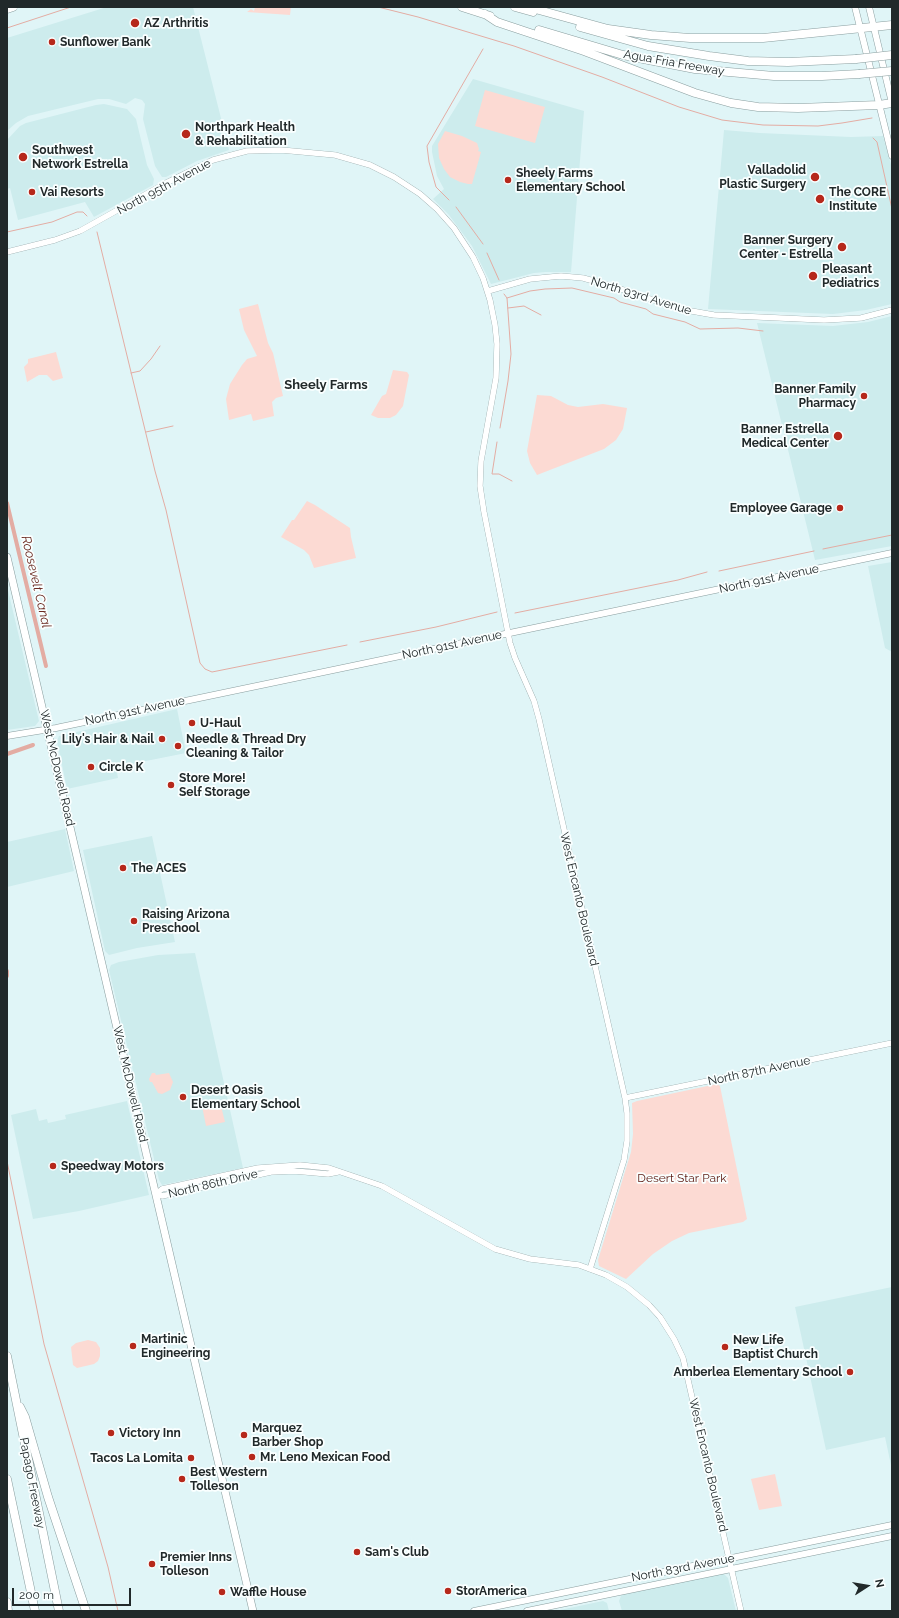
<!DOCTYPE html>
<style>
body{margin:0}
#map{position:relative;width:899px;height:1618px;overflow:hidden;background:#e0f5f7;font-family:Raleway,sans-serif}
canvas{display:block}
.frame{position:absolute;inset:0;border:8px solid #21292a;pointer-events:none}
.north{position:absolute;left:847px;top:1566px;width:40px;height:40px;-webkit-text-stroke:3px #faffff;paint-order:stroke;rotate:78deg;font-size:11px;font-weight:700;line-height:16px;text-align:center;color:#21292a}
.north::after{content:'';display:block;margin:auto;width:14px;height:18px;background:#21292a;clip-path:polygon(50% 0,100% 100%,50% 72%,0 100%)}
.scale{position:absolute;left:12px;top:1588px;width:119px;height:18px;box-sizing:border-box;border:2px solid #21292a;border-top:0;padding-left:5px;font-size:12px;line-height:14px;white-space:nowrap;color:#21292a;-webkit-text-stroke:3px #faffff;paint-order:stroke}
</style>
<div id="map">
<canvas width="899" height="1618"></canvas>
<div class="frame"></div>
<div class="north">N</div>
<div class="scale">200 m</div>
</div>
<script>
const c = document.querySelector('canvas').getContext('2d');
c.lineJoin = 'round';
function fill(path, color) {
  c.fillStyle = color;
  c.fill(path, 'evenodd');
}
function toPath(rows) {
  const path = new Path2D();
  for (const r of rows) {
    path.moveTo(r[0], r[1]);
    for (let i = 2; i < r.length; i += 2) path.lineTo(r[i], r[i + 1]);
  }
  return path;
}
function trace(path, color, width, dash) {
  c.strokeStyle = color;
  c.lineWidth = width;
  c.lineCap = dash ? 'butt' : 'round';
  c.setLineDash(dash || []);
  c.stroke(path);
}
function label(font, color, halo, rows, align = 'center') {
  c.font = font + ' Raleway,sans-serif';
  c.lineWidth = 3.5;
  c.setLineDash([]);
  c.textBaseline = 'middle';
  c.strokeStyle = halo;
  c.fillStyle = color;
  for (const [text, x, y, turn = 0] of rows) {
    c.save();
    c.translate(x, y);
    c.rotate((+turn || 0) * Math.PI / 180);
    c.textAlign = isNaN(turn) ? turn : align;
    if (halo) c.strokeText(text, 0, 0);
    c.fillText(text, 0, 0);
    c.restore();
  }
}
fill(toPath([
 [107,7,193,7,229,150,197,161,166,177,162,177,155,166,143,119,145,104,142,100,135,98,126,104,109,99,98,99,28,116,16,123,7,131,7,38],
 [473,79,584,111,571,272,546,272,534,273,491,284,472,246,449,215,433,199,444,189,437,176,432,152,432,146],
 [104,104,127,109,136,119,147,165,154,179,153,185,94,217,85,202,18,220,10,188,7,189,7,140,20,126,26,123,96,105],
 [724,130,760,133,851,137,883,136,892,168,892,304,866,310,833,314,708,309],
 [892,316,892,546,815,560,757,323,833,326,868,322],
 [892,562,892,652,885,648,868,566],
 [7,586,39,721,35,726,7,730],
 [177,709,186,753,116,767,118,778,67,789,57,741,59,736],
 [65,829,74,871,7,887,7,842],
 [152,836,175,942,137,948,109,955,105,951,83,850],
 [195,953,243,1168,162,1185,159,1180,109,970,111,965,119,962,158,955],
 [127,1101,149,1195,79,1211,33,1219,11,1115,36,1109,39,1121,47,1119,48,1123,66,1119,65,1115],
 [892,1287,892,1470,885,1437,826,1450,795,1307],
 [721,1574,724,1574,728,1578,736,1611,622,1611,619,1601,621,1596,623,1594],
 [603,1601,607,1603,609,1611,555,1611]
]), '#cdeced');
fill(toPath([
 [255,7,291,7,290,15,247,12,251,9,254,11],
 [485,90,545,107,535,143,475,126],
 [445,131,462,136,477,143,479,149,478,151,481,152,472,184,468,184,460,182,450,177,444,169,439,158,438,144],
 [258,304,268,343,273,353,283,396,276,398,272,402,274,416,253,421,251,414,229,420,226,399,230,384,242,365,247,359,257,356,244,330,239,309],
 [56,352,63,378,53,381,47,375,39,375,27,382,24,367,28,363,28,359],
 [393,370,407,372,409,375,403,406,396,415,390,418,378,418,371,415,382,396,386,394],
 [537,395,551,396,568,405,578,407,603,404,627,408,623,429,616,440,604,449,537,475,530,463,527,451],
 [307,501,315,505,350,528,351,537,356,558,314,568,309,555,304,550,281,537,292,520,294,520],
 [152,1073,155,1073,156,1075,169,1073,173,1082,170,1090,162,1094,158,1093,152,1082,150,1082,149,1079],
 [717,1084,720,1086,747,1219,743,1222,689,1233,672,1241,653,1254,626,1279,599,1266,598,1260,631,1152,633,1134,632,1103,637,1101],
 [220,1102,225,1122,206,1126,202,1106],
 [88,1340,96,1342,100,1348,100,1356,98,1361,94,1364,77,1368,73,1365,71,1347,76,1343],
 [775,1474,782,1506,759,1510,751,1479]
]), '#fcdad3');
trace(toPath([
 [378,7,418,17,514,46,602,77,679,107,722,120,763,125,818,126,842,123,872,118],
 [7,28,71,7],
 [873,138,877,142,892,209],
 [449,200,436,187,429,162,427,146,483,49],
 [456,207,483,244],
 [7,232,52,222,77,212,83,212,87,216],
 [97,232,155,471,166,510,200,663,205,669,212,672,347,645],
 [487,253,499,280],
 [507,298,530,291,545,289,572,288,614,298,620,302,646,309,653,314,685,322,700,329,738,328,763,331],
 [508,308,524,306,541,315],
 [131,373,140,371,151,359,160,346],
 [500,428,508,381,511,354,507,298,504,294],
 [146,432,173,426],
 [497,442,492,474,499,474,512,481],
 [823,549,892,535],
 [719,571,814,551],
 [515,613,678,580,707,572],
 [360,642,436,627,497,612],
 [7,1161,44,1344,108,1567,118,1611]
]), '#e3aca3', 1);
trace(toPath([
 [7,503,46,666],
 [7,754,33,745],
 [7,971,7,976]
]), '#e3aca3', 4);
const tertiary = toPath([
 [7,252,55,240,80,231,166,183,213,160,247,151,281,150,335,155,370,165,394,177,420,194,437,209,454,228,473,257,483,278,490,300,495,325,497,344,496,378,481,461,480,486,484,512,510,643,515,658,534,701,539,719,625,1098,627,1113,627,1141,624,1160,590,1269],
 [488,291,530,279,561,276,583,278,612,286,680,309,714,315,824,320,861,318,892,310],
 [625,1098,892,1043],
 [156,1194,162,1189,258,1168,300,1165,329,1168,382,1186,495,1249,530,1259,579,1265,606,1275,627,1287,649,1305,660,1317,674,1339,683,1358,741,1611],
 [156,1194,162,1196,271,1172,294,1171,328,1174,338,1172]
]);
const secondary = toPath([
 [855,7,892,156],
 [869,7,892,103],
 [7,736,56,728,892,553],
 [474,1611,892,1525],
 [527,1611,892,1536]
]);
const primary = toPath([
 [7,557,253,1611]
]);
const motorway = toPath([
 [462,7,490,16],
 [515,7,533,12],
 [528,7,608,29,651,35,690,38,763,38,892,25],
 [7,9,13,7],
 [485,14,497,22,584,51,695,93,731,103,758,107,798,108,879,105,892,103],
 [580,27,648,46,709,56,748,61,788,62,856,59],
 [539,30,623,55,695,69,774,76,822,76,859,74],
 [7,1356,59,1611],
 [20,1407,25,1417,48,1497,86,1611],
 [7,1479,35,1611],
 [7,1602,8,1611]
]);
trace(tertiary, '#8a9e9f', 6);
trace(secondary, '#8a9e9f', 7);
trace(primary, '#8a9e9f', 8);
trace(motorway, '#8a9e9f', 9);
trace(tertiary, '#fff', 5.5);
trace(secondary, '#fff', 6);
trace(primary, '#fff', 7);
trace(motorway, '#fff', 8);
const motorwayBridge = toPath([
 [856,59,892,55],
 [859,74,892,71]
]);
trace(motorwayBridge, '#8a9e9f', 9, []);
trace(motorwayBridge, '#fff', 8);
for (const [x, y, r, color] of [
 [135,23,5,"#b6281b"],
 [52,42,4,"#b6281b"],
 [186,134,5,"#b6281b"],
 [23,157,5,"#b6281b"],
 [815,177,5,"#b6281b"],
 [508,180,4,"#b6281b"],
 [32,192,4,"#b6281b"],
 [820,199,5,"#b6281b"],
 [842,247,5,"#b6281b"],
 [813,276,5,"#b6281b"],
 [864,396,4,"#b6281b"],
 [838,436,5,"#b6281b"],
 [840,508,4,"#b6281b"],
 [192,723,4,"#b6281b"],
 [162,739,4,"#b6281b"],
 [178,746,4,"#b6281b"],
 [91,767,4,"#b6281b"],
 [171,785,4,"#b6281b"],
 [123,868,4,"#b6281b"],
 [134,921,4,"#b6281b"],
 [183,1097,4,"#b6281b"],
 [53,1166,4,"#b6281b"],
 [133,1346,4,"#b6281b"],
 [725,1347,4,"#b6281b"],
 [850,1372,4,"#b6281b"],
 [111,1433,4,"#b6281b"],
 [244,1435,4,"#b6281b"],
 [252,1457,4,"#b6281b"],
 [191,1458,4,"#b6281b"],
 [182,1479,4,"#b6281b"],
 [357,1552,4,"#b6281b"],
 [152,1564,4,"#b6281b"],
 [448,1591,4,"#b6281b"],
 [222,1592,4,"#b6281b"]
]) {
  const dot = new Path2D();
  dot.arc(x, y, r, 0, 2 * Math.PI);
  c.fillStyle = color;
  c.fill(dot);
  trace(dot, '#faffff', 1.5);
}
label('bold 12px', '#21292a', '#faffff', [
 ["AZ Arthritis",144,23],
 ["Sunflower Bank",60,42],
 ["Northpark Health",195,127],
 ["& Rehabilitation",195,141],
 ["Southwest",32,150],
 ["Network Estrella",32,164],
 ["Valladolid",806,170,"right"],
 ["Plastic Surgery",806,184,"right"],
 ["Sheely Farms",516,173],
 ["Elementary School",516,187],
 ["Vai Resorts",40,192],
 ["The CORE",829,192],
 ["Institute",829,206],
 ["Banner Surgery",833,240,"right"],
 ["Center - Estrella",833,254,"right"],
 ["Pleasant",822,269],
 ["Pediatrics",822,283],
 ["Banner Family",856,389,"right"],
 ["Pharmacy",856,403,"right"],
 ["Banner Estrella",829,429,"right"],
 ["Medical Center",829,443,"right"],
 ["Employee Garage",832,508,"right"],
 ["U-Haul",200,723],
 ["Lily's Hair & Nail",154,739,"right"],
 ["Needle & Thread Dry",186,739],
 ["Cleaning & Tailor",186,753],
 ["Circle K",99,767],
 ["Store More!",179,778],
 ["Self Storage",179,792],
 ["The ACES",131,868],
 ["Raising Arizona",142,914],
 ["Preschool",142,928],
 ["Desert Oasis",191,1090],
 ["Elementary School",191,1104],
 ["Speedway Motors",61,1166],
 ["Martinic",141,1339],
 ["Engineering",141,1353],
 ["New Life",733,1340],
 ["Baptist Church",733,1354],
 ["Amberlea Elementary School",842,1372,"right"],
 ["Marquez",252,1428],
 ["Barber Shop",252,1442],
 ["Victory Inn",119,1433],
 ["Mr. Leno Mexican Food",260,1457],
 ["Tacos La Lomita",183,1458,"right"],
 ["Best Western",190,1472],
 ["Tolleson",190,1486],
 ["Sam's Club",365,1552],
 ["Premier Inns",160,1557],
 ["Tolleson",160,1571],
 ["StorAmerica",456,1591],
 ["Waffle House",230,1592]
], 'left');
label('12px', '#21292a', '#faffff', [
 ["Agua Fria Freeway",674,63,10],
 ["North 95th Avenue",164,187,-28],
 ["North 93rd Avenue",641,296,17],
 ["North 91st Avenue",769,579,-12],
 ["North 91st Avenue",452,645,-12],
 ["North 91st Avenue",135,711,-12],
 ["West McDowell Road",57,768,77],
 ["West Encanto Boulevard",579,899,77],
 ["North 87th Avenue",759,1071,-12],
 ["West McDowell Road",130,1084,77],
 ["North 86th Drive",213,1184,-13],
 ["West Encanto Boulevard",708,1465,77],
 ["Papago Freeway",32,1483,79],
 ["North 83rd Avenue",683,1568,-11]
]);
label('12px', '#612018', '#faffff', [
 ["Desert Star Park",682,1178]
]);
label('bold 13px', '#21292a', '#faffff', [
 ["Sheely Farms",326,385]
]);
label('italic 13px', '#6a2920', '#faffff', [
 ["Roosevelt Canal",36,582,77]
]);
</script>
